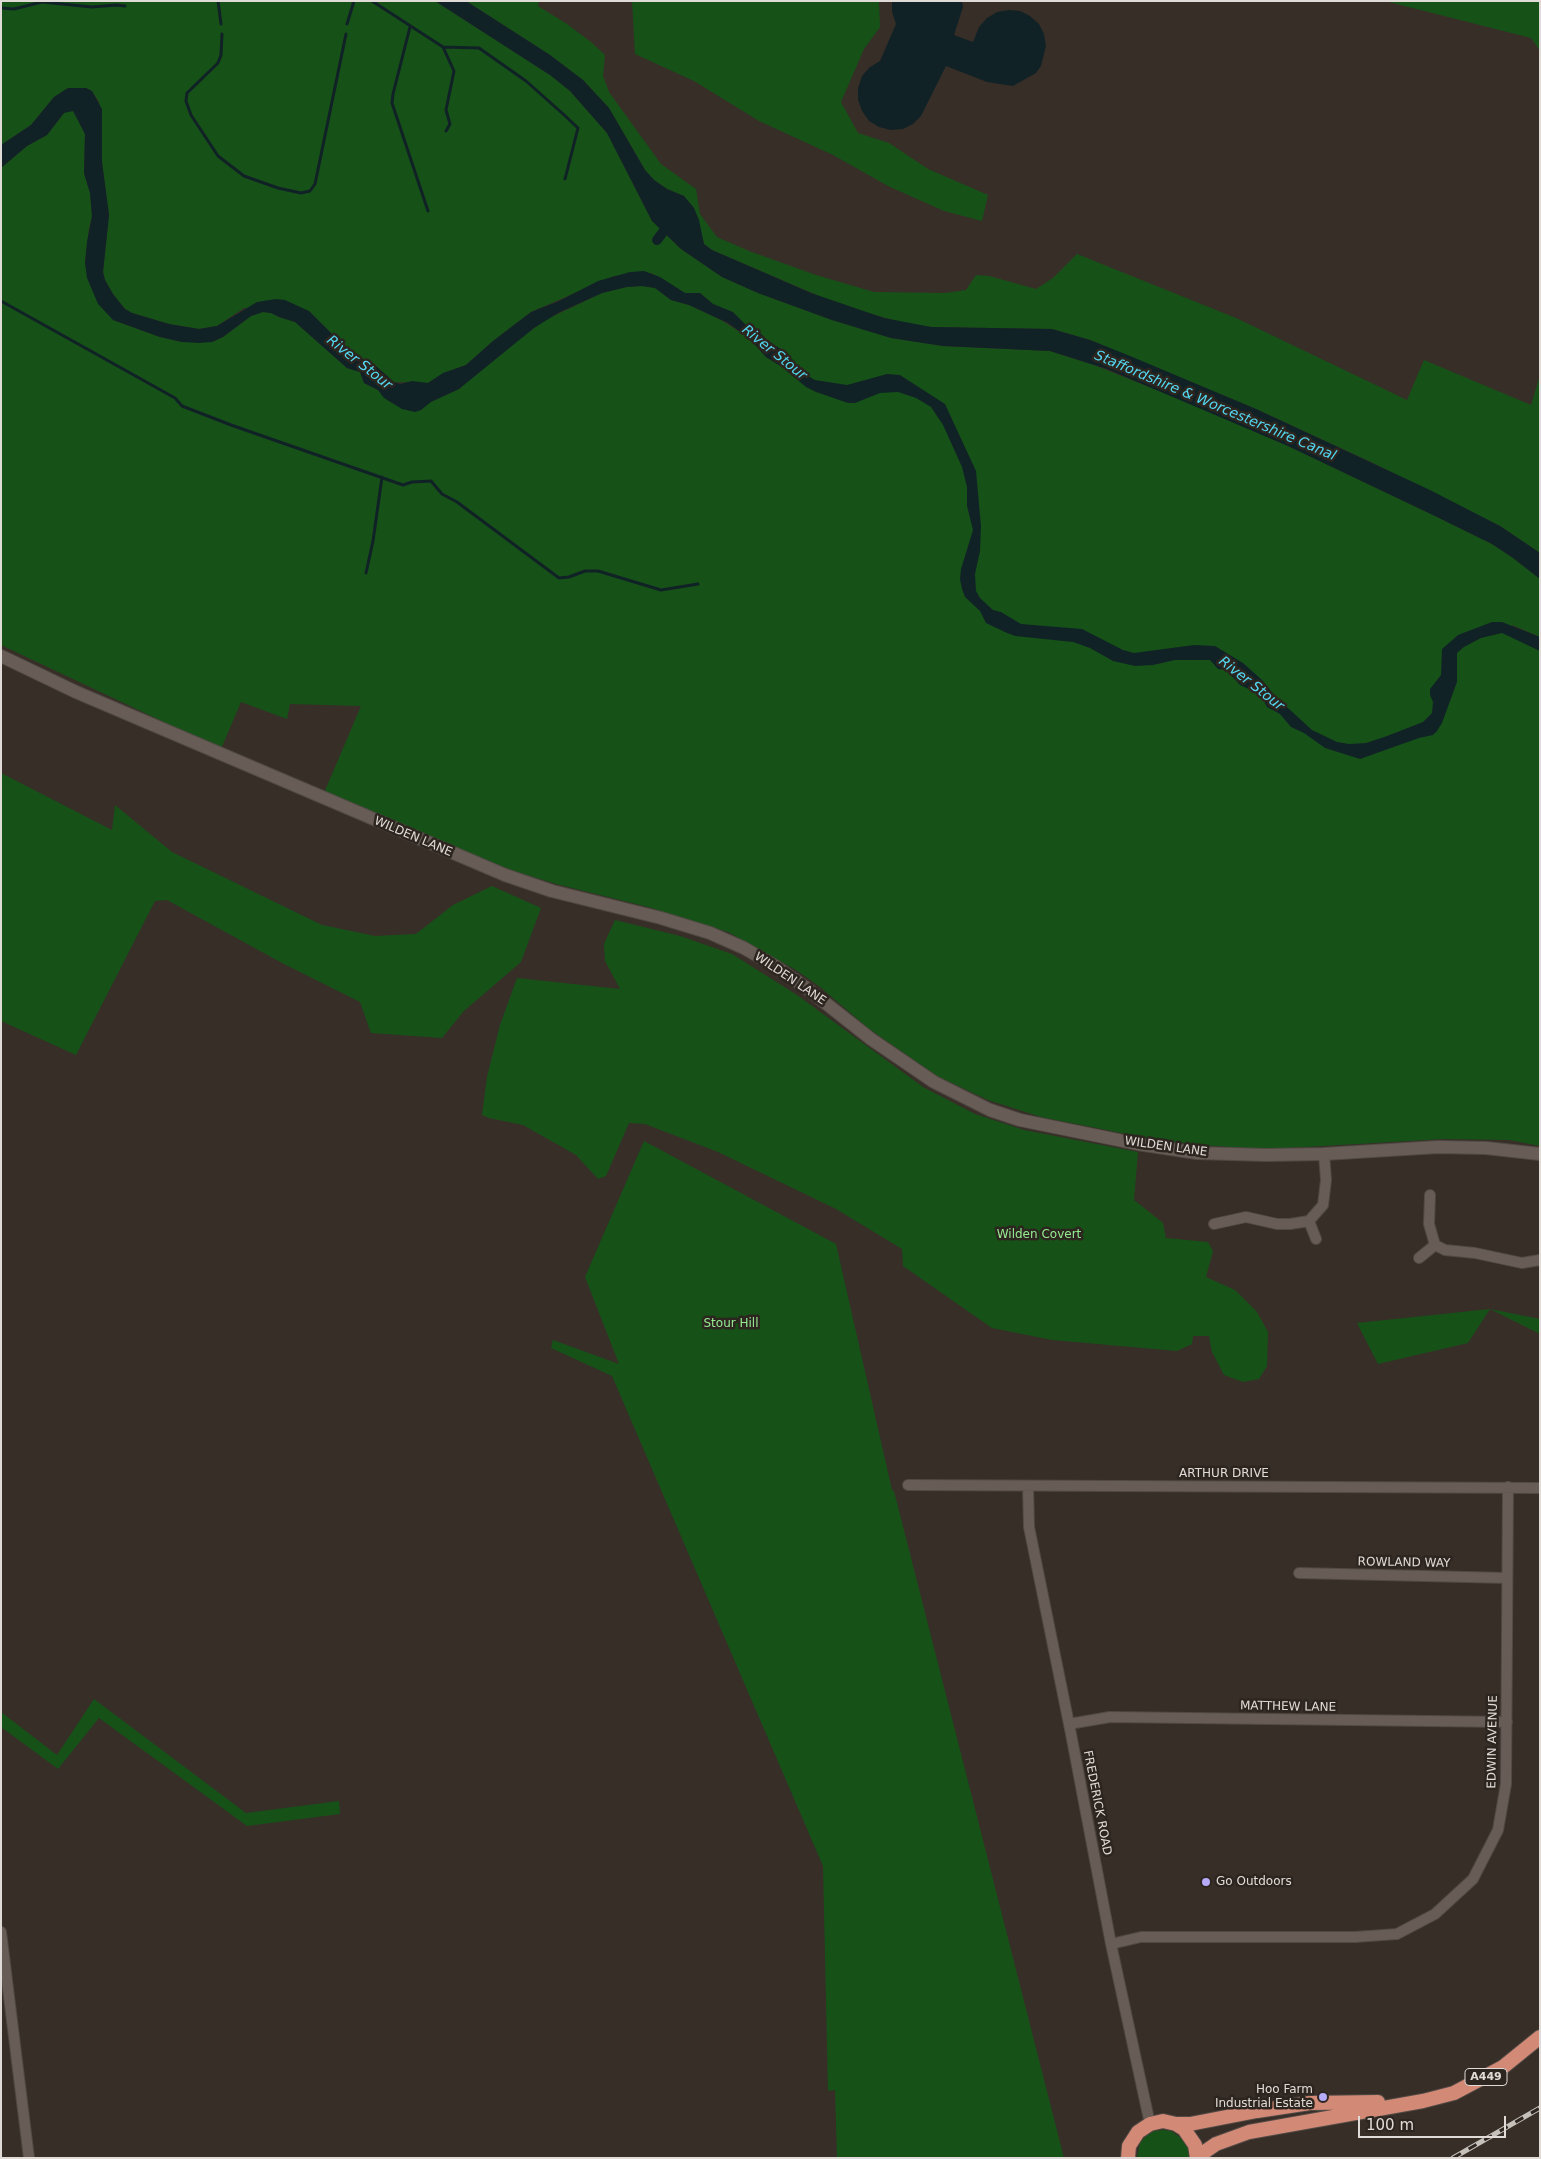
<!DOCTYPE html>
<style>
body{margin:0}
#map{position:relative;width:1541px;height:2159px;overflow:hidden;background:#372e28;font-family:"DejaVu Sans",sans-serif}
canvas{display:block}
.frame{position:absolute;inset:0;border:2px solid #e1dbd7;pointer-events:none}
.scale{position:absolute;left:1358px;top:2116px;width:148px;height:22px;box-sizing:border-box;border:2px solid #e1dbd7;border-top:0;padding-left:6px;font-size:15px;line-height:18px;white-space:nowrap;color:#e1dbd7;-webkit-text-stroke:4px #2d251f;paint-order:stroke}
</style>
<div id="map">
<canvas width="1541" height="2159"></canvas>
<div class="frame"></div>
<div class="scale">100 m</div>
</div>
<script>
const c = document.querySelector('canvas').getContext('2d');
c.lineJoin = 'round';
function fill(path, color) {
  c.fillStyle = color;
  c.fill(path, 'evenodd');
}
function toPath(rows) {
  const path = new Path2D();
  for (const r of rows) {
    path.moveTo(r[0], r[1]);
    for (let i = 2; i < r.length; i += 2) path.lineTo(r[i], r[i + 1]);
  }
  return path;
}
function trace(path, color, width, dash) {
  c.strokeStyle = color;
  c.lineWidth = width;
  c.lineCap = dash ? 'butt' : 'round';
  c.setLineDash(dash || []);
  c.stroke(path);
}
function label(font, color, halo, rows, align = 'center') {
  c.font = font + ' "DejaVu Sans",sans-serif';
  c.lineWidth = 5;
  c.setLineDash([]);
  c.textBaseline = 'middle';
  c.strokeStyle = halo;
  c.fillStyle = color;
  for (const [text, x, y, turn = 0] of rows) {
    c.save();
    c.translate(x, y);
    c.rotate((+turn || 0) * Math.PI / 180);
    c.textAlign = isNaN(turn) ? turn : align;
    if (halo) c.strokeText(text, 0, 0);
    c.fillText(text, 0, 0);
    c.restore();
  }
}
fill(toPath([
 [1,1,435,1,550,75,570,91,607,133,652,221,681,249,722,277,758,293,832,320,891,338,943,346,1050,351,1094,365,1194,405,1288,446,1435,516,1492,544,1513,558,1540,579,1540,637,1512,625,1513,637,1540,651,1540,1146,1509,1140,1443,1139,1288,1148,1246,1148,1201,1145,1152,1139,1041,1117,988,1100,937,1076,868,1028,820,987,796,970,728,932,648,907,556,884,508,869,324,793,361,706,290,704,287,719,241,702,221,749,1,645,1,168,27,146,47,135,64,113,69,110,73,111,76,116,85,134,84,173,90,193,92,216,89,228,85,263,113,320,160,337,182,342,212,342,223,337,251,316,263,312,271,313,279,317,295,322,347,368,360,372,364,383,378,390,389,401,421,410,430,402,459,389,505,350,545,320,602,293,626,287,642,286,655,288,671,300,689,305,721,320,749,338,766,357,777,364,780,349,767,340,758,331,748,327,733,313,713,304,700,293,685,293,651,273,614,276,531,312,493,341,466,365,444,373,428,383,394,382,377,367,348,350,309,311,244,308,217,326,199,329,169,324,132,313,125,309,113,294,105,280,103,272,109,215,102,162,99,102,92,91,86,88,68,88,54,97,31,125,1,145],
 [466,1,539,1,538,6,567,24,591,42,605,55,603,76,609,92,661,164,696,189,700,214,717,237,749,251,816,275,874,292,945,293,966,290,976,275,989,276,1036,289,1053,278,1077,254,1236,318,1407,400,1424,360,1531,405,1540,375,1540,553,1500,526,1371,462,1256,409,1090,340,1052,329,931,327,900,322,840,305,712,250,704,244,694,208,684,196,667,189,654,180,645,170,609,108,583,80,550,55],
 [632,1,879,1,880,27,864,49,841,102,858,133,889,143,928,169,988,195,982,221,944,211,888,186,833,155,759,121,694,81,635,54],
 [1385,1,1540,1,1540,51,1531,38],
 [1,773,112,830,115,805,172,852,322,925,375,936,416,934,453,905,492,886,541,908,521,962,464,1011,442,1038,371,1033,360,1002,282,963,167,900,155,901,76,1055,1,1021],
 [615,920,680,936,732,954,797,995,923,1087,975,1114,1024,1130,1138,1152,1134,1200,1163,1223,1166,1238,1208,1242,1213,1251,1206,1277,1235,1290,1257,1312,1268,1332,1267,1366,1259,1379,1243,1382,1224,1375,1212,1352,1209,1336,1193,1336,1192,1344,1177,1351,1052,1340,992,1328,903,1266,902,1249,836,1209,718,1152,645,1124,629,1123,606,1176,598,1179,576,1155,523,1125,489,1118,482,1115,487,1077,500,1025,517,978,620,989,605,961,604,944],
 [644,1141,836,1244,892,1490,894,1491,1064,2158,837,2158,835,2090,828,2091,823,1866,612,1376,551,1348,553,1340,619,1364,585,1277],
 [1490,1309,1468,1343,1378,1364,1357,1323,1490,1309,1540,1319,1540,1334],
 [94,1699,246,1813,339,1801,340,1814,247,1826,99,1718,58,1769,1,1727,1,1712,57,1755],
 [1163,2130,1171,2131,1184,2140,1188,2148,1189,2158,1137,2158,1140,2143,1146,2136,1154,2131]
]), '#165218');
fill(toPath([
 [435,1,466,1,550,55,583,80,609,108,645,170,654,180,667,189,684,196,694,208,699,220,704,244,712,250,811,293,884,318,931,327,1052,329,1090,340,1130,356,1256,409,1430,490,1500,526,1540,553,1540,579,1513,558,1492,544,1435,516,1288,446,1107,369,1050,351,943,346,891,338,832,320,758,293,722,277,681,249,652,221,607,133,570,91,550,75],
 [892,1,962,1,963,7,954,35,973,42,979,27,987,18,997,12,1009,10,1020,11,1030,16,1039,24,1044,34,1046,46,1041,66,1036,73,1013,86,987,82,946,66,921,116,913,124,903,129,891,130,879,127,869,121,862,111,858,100,858,88,862,76,870,67,880,61,896,24,892,12],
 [68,88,86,88,92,91,102,109,102,162,109,215,103,272,105,280,113,294,125,309,132,313,169,324,199,329,217,326,257,302,276,299,285,300,309,311,348,350,377,367,394,382,400,384,412,381,428,383,443,373,466,365,493,341,531,312,559,301,598,281,630,272,644,271,660,277,685,293,700,293,713,304,733,312,748,327,758,331,767,340,785,352,793,360,798,370,815,380,847,385,887,374,900,375,945,404,976,471,981,526,980,551,975,574,976,591,980,598,993,610,1001,612,1021,624,1082,629,1123,650,1134,653,1194,645,1215,646,1243,663,1262,680,1276,697,1312,730,1337,742,1349,744,1366,743,1387,736,1423,722,1432,713,1433,702,1430,695,1430,689,1441,675,1442,649,1458,635,1492,622,1502,622,1540,637,1540,651,1502,633,1481,638,1464,647,1457,653,1457,682,1442,723,1437,731,1433,735,1419,738,1360,759,1325,748,1304,733,1291,727,1280,714,1267,707,1263,699,1255,692,1240,685,1229,673,1225,670,1218,669,1210,660,1175,660,1153,665,1135,666,1113,661,1090,648,1073,642,1015,636,1007,633,986,623,980,611,965,597,962,589,960,579,961,569,973,530,967,506,967,487,962,467,943,425,931,407,916,398,898,392,880,393,855,403,848,403,816,392,806,387,782,367,766,357,749,338,728,323,689,305,671,300,655,288,642,286,627,287,602,293,558,313,534,328,459,389,431,402,421,410,415,412,402,409,384,398,378,390,364,383,360,372,347,368,295,322,279,317,271,313,263,312,251,316,223,337,212,342,199,343,182,342,160,337,113,320,98,304,87,278,85,263,87,242,92,216,90,193,84,173,85,134,73,111,64,113,47,135,27,146,1,168,1,145,31,125,54,97]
]), '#112226');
trace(toPath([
 [218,1,221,24],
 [372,1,443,47,479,48,526,81,562,113,578,128,565,179],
 [1,8,14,9,42,2,92,7,116,5,125,6],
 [347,24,354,1],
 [410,27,393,94,392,103,428,211],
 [222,34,221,55,218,63,187,93,186,101,191,115,218,156,244,176,278,188,301,193,310,191,315,184,346,34],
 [443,47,454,71,446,110,450,124,446,131],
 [1,301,175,398,182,406,231,425,403,485,412,482,431,481,442,494,457,502,559,578,569,577,585,571,598,571,661,590,698,584],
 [366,573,373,541,382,477]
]), '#112226', 3);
trace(toPath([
 [657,240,670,223]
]), '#112226', 10);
const minor = toPath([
 [1430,1195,1429,1224,1435,1245,1445,1250,1475,1253,1522,1263,1540,1260],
 [1309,1221,1316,1239],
 [1214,1224,1246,1217,1277,1224,1290,1224,1309,1221,1323,1205,1326,1180,1324,1154],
 [1419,1258,1435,1245],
 [908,1485,1540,1488],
 [1028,1486,1029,1527,1071,1734,1111,1944,1150,2124],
 [1299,1573,1507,1578],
 [1069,1724,1110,1717,1507,1722],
 [1,1932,29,2158],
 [1111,1944,1141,1937,1355,1937,1397,1934,1435,1914,1473,1879,1498,1830,1506,1784,1508,1487]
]);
const tertiary = toPath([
 [1,656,76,692,505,875,552,891,661,918,710,933,744,948,775,966,809,990,871,1039,934,1082,990,1110,1020,1120,1138,1144,1197,1153,1266,1155,1324,1154,1438,1147,1486,1148,1540,1154]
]);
const trunk = toPath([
 [1176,2124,1190,2124,1257,2111,1310,2103,1378,2102],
 [1197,2157,1216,2144,1249,2132,1423,2101,1454,2093,1503,2067,1540,2037],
 [1128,2158,1129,2146,1138,2132,1150,2124,1163,2121,1176,2124,1184,2129,1195,2145,1197,2158]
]);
trace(minor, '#514944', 12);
trace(tertiary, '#514944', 14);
trace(trunk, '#514944', 16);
trace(minor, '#675d56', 10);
trace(tertiary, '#675d56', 12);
trace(trunk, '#d28976', 14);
const rail = toPath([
 [1453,2158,1540,2108]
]);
trace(rail, '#c6c0bb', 5);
trace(rail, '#2d251f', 3, [9]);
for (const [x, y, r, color] of [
 [1206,1882,5,"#b6abf8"],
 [1323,2097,5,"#b6abf8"]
]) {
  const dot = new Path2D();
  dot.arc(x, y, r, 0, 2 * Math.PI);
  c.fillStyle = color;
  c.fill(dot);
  trace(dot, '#2d251f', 2);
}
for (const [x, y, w] of [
 [1486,2077,42]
]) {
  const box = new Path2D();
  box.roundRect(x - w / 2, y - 8.5, w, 17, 4);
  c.fillStyle = '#2d251f';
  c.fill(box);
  trace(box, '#e1dbd7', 1);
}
label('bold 11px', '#e1dbd7', null, [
 ["A449",1486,2077]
]);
label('12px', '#e1dbd7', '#2d251f', [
 ["WILDEN LANE",413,837,23],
 ["WILDEN LANE",790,979,34],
 ["WILDEN LANE",1166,1147,8],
 ["ARTHUR DRIVE",1224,1474],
 ["ROWLAND WAY",1404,1563,1],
 ["MATTHEW LANE",1288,1707,1],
 ["EDWIN AVENUE",1493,1742,-89],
 ["FREDERICK ROAD",1097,1803,79]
]);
label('12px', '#94ec91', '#2d251f', [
 ["Wilden Covert",1039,1235],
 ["Stour Hill",731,1324]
]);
label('12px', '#e1dbd7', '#2d251f', [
 ["Go Outdoors",1216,1882],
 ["Hoo Farm",1313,2090,"right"],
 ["Industrial Estate",1313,2104,"right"]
], 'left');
label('italic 14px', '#52d8f1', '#2d251f', [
 ["River Stour",774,353,39],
 ["River Stour",359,363,38],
 ["Staffordshire & Worcestershire Canal",1215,406,23],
 ["River Stour",1251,684,38]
]);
</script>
